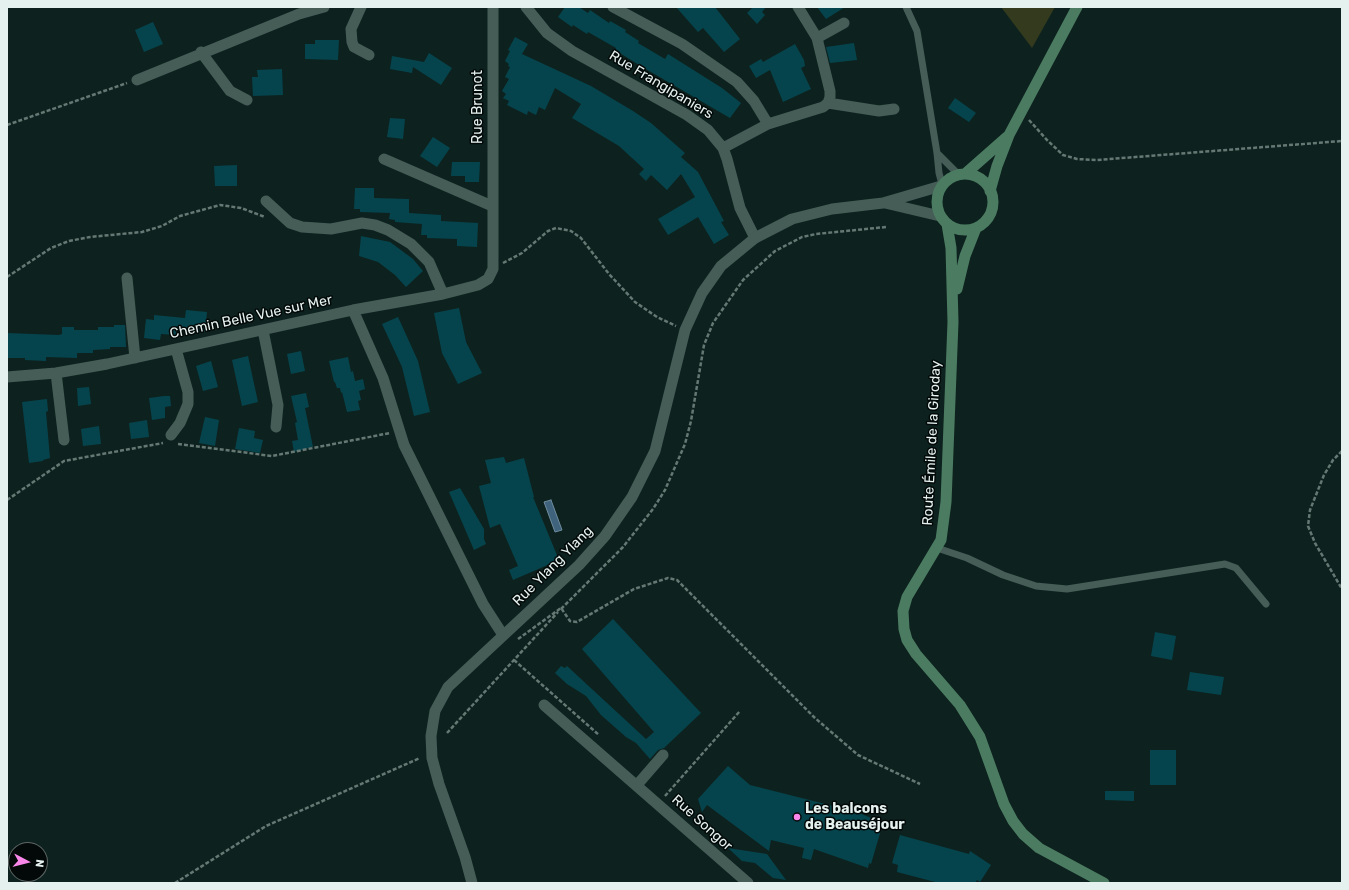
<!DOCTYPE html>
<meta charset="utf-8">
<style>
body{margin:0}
#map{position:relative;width:1349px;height:890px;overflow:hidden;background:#0d221e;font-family:Rubik,sans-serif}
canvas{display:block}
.frame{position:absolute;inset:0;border:8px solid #e4f1ee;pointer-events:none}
.north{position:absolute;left:8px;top:842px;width:40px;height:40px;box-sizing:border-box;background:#030908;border:1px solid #5d6664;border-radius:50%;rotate:97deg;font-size:11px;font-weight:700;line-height:16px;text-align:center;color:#e4f1ee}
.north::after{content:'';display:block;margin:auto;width:14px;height:18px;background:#f987e9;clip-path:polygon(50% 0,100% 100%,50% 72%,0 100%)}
</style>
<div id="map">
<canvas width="1349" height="890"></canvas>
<div class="frame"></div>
<div class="north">N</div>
</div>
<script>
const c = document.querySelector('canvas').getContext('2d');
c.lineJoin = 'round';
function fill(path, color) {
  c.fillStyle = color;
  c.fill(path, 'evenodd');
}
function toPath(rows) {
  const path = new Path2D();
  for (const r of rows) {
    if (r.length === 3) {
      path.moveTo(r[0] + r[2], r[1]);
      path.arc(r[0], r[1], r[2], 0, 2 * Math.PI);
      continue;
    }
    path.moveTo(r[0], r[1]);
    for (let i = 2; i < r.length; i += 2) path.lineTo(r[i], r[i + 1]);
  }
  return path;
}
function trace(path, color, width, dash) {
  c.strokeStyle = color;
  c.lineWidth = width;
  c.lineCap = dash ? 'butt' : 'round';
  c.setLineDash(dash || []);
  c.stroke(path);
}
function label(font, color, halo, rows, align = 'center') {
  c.font = font + ' Rubik,sans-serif';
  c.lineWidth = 3;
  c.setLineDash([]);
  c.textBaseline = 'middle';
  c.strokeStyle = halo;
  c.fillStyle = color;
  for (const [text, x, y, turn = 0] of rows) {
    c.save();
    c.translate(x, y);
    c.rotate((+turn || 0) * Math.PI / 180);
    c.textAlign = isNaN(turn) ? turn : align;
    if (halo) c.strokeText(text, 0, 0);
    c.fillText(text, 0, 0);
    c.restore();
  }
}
fill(toPath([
 [1001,7,1055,7,1032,48]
]), '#333a1d');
const water = toPath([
 [551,500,562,530,555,532,544,502,551,500]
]);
fill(water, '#3f627d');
trace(water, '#708d9f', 1);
fill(toPath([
 [565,7,579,7,588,13,590,10,609,23,610,21,626,30,625,32,639,41,638,43,665,59,668,54,722,88,741,103,730,118,639,65,615,50,616,48,588,32,587,34,573,25,572,27,558,17],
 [676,7,715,7,740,39,724,52,703,28,698,32],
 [753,7,766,7,762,12,765,15,757,24,747,13],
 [817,7,845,7,826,19],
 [153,22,163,44,144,52,135,30],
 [515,37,528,44,522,54,591,86,633,111,651,123,685,153,681,157,698,172,716,206,724,221,721,222,729,235,714,244,698,217,668,235,658,219,695,197,681,174,667,190,651,175,646,181,639,174,644,169,619,146,572,118,581,104,555,88,545,110,539,107,536,115,528,111,527,115,507,105,509,101,503,98,506,94,502,91,509,79,505,77,510,67,508,66,509,64,505,61,510,51,508,50],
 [315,40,339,40,338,60,305,59,305,44,315,44],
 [854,43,857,60,830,63,826,47],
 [795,44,804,60,805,66,801,68,811,89,783,102,770,70,756,78,749,66,761,59,763,62],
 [429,53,452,68,441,85,413,67,412,73,390,69,392,56,424,62],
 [282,69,283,95,253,96,252,77,258,77,257,70],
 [955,98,976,113,969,122,948,108],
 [390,118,405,119,403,139,387,137],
 [433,137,450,148,437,167,420,156],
 [452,162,480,162,479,182,465,182,465,176,451,176],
 [237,165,237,186,215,186,214,166],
 [355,188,374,188,374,198,409,199,409,213,441,215,441,221,478,223,477,247,457,246,457,239,427,238,427,235,421,235,422,224,395,222,395,220,389,219,390,213,360,212,360,209,354,209],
 [361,236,390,242,413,259,423,271,406,287,395,275,378,262,359,256],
 [459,308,466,342,482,373,458,384,442,353,434,313],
 [186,310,207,312,205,332,177,330,176,335,161,334,160,340,144,338,146,319,154,320,154,315,185,318],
 [398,317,418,361,430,412,414,416,402,367,382,324],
 [114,325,125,325,126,347,110,347,110,349,93,350,93,353,77,353,77,358,46,357,46,361,25,360,25,358,7,358,7,333,59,335,62,334,62,327,74,327,74,330,98,330,98,327,114,327],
 [301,351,305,371,291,374,287,354],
 [248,356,258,402,242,406,232,360],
 [348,357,351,372,353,371,355,381,363,379,365,389,359,391,361,400,358,401,360,410,347,412,342,392,341,393,340,388,337,388,335,382,334,382,329,361],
 [211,361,218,387,203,391,196,366],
 [89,387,91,404,78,406,77,388],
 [306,393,309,407,305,408,313,447,294,452,292,441,298,440,295,423,297,422,291,396],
 [164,396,170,396,171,406,165,407,165,418,152,420,149,398],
 [47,399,48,411,46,412,50,458,43,460,43,461,29,463,22,402],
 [205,417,219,420,215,446,199,443],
 [147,420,149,437,131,439,129,423],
 [99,426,101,444,83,446,81,429],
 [239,428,255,431,254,438,263,440,260,453,235,449],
 [504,457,506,463,524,458,534,497,533,497,559,560,513,580,509,570,518,566,500,524,490,528,479,486,491,483,485,460],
 [460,488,484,529,484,539,486,544,474,550,449,492],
 [613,619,701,713,664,748,658,750,650,759,636,743,626,737,601,715,586,696,567,684,555,673,561,666,565,668,567,666,646,739,654,732,582,649],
 [1155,632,1176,636,1172,660,1151,656],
 [1190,672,1224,677,1221,695,1187,690],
 [1150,750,1176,750,1176,785,1150,785],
 [728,766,750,785,857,812,883,823,871,864,869,863,868,868,814,849,811,860,802,858,804,848,771,840,769,851,707,805,702,812,698,799],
 [1105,791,1134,791,1134,801,1105,800],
 [900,835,969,854,970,851,991,865,980,882,977,880,975,883,939,883,897,872,898,865,892,863],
 [728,848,767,854,786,880,773,878,755,863,742,861]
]), '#06444d');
trace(toPath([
 [1029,120,1047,140,1063,155,1077,159,1097,160,1342,141],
 [7,125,127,83],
 [503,263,522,253,548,231,556,228,571,231,581,238,609,274,635,302,657,317,676,326],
 [7,277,51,248,69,241,90,237,142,232,162,226,180,216,220,205,241,208,265,217],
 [178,444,272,456,390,433],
 [1342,451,1333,460,1324,475,1310,510,1308,526,1315,543,1342,589],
 [7,500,64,461,163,443],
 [561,609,623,547,653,509,665,490,685,444,691,421,704,345,713,323,743,280,775,251,802,237,816,234,886,227],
 [518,639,561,608,570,621,577,622,634,589,668,578,677,580,815,718,858,755,920,784],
 [514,660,599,735],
 [447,733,558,612],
 [665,796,740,711],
 [175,883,266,826,420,758]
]), '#667874', 2.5, [4, 2]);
trace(toPath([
 [906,7,917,31,937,153,939,173,942,184],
 [937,153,958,174],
 [937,548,967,558,1003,575,1036,586,1067,589,1225,564,1236,568,1266,604]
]), '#455c57', 7);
trace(toPath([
 [361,7,351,29,352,42,354,47,369,55],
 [526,7,547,33,572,51,687,115,708,130,723,148,727,159,740,208,755,238],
 [613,7,682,44,737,82,754,101,768,124],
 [817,38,844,23],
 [201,52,230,91,247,100],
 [137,80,299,14,324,7],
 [828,103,879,111,894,109],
 [723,148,768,124,823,107,828,103,830,97,830,91,817,38,798,7],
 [384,159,492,206],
 [266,201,290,223,302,227,331,229,362,223,375,225,388,230,411,244,429,262,443,294],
 [127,278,135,358],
 [353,310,383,378,404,445,483,604,503,635],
 [263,330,278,405,276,427],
 [56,373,64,440],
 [7,377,56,373,107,364,353,310,443,294,478,285,488,279,493,269,493,7],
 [171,435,180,423,188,404,188,392,176,349],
 [544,705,748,883],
 [637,785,663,755]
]), '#455c57', 11);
trace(toPath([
 [885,203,940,216],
 [472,883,465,857,439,784,432,758,431,736,435,711,448,687,579,565,605,536,632,497,655,451,685,330,702,293,721,266,755,238,792,219,832,209,883,203,941,186]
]), '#455c57', 11);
trace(toPath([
 [965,202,28],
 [965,174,1007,137],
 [990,191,997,166,1009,135,1077,7],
 [947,224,951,248,953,322,946,502,941,540,907,597,903,611,904,629,907,640,916,654,960,705,980,737,1004,804,1013,821,1023,834,1039,848,1104,883],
 [957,289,965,256,976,228]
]), '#4b7c62', 11);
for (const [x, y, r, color] of [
 [797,817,4,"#f987e9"]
]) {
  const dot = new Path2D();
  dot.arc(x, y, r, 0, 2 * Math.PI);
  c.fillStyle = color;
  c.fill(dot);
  trace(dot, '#030908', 1.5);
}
label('14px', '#e4f1ee', '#030908', [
 ["Rue Frangipaniers",661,85,31],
 ["Rue Brunot",478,107,-90],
 ["Chemin Belle Vue sur Mer",251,317,-12],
 ["Route Émile de la Giroday",932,443,-87],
 ["Rue Ylang Ylang",553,566,-45],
 ["Rue Songor",702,823,42]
]);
label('bold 14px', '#e4f1ee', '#030908', [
 ["Les balcons",805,809],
 ["de Beauséjour",805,825]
], 'left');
</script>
